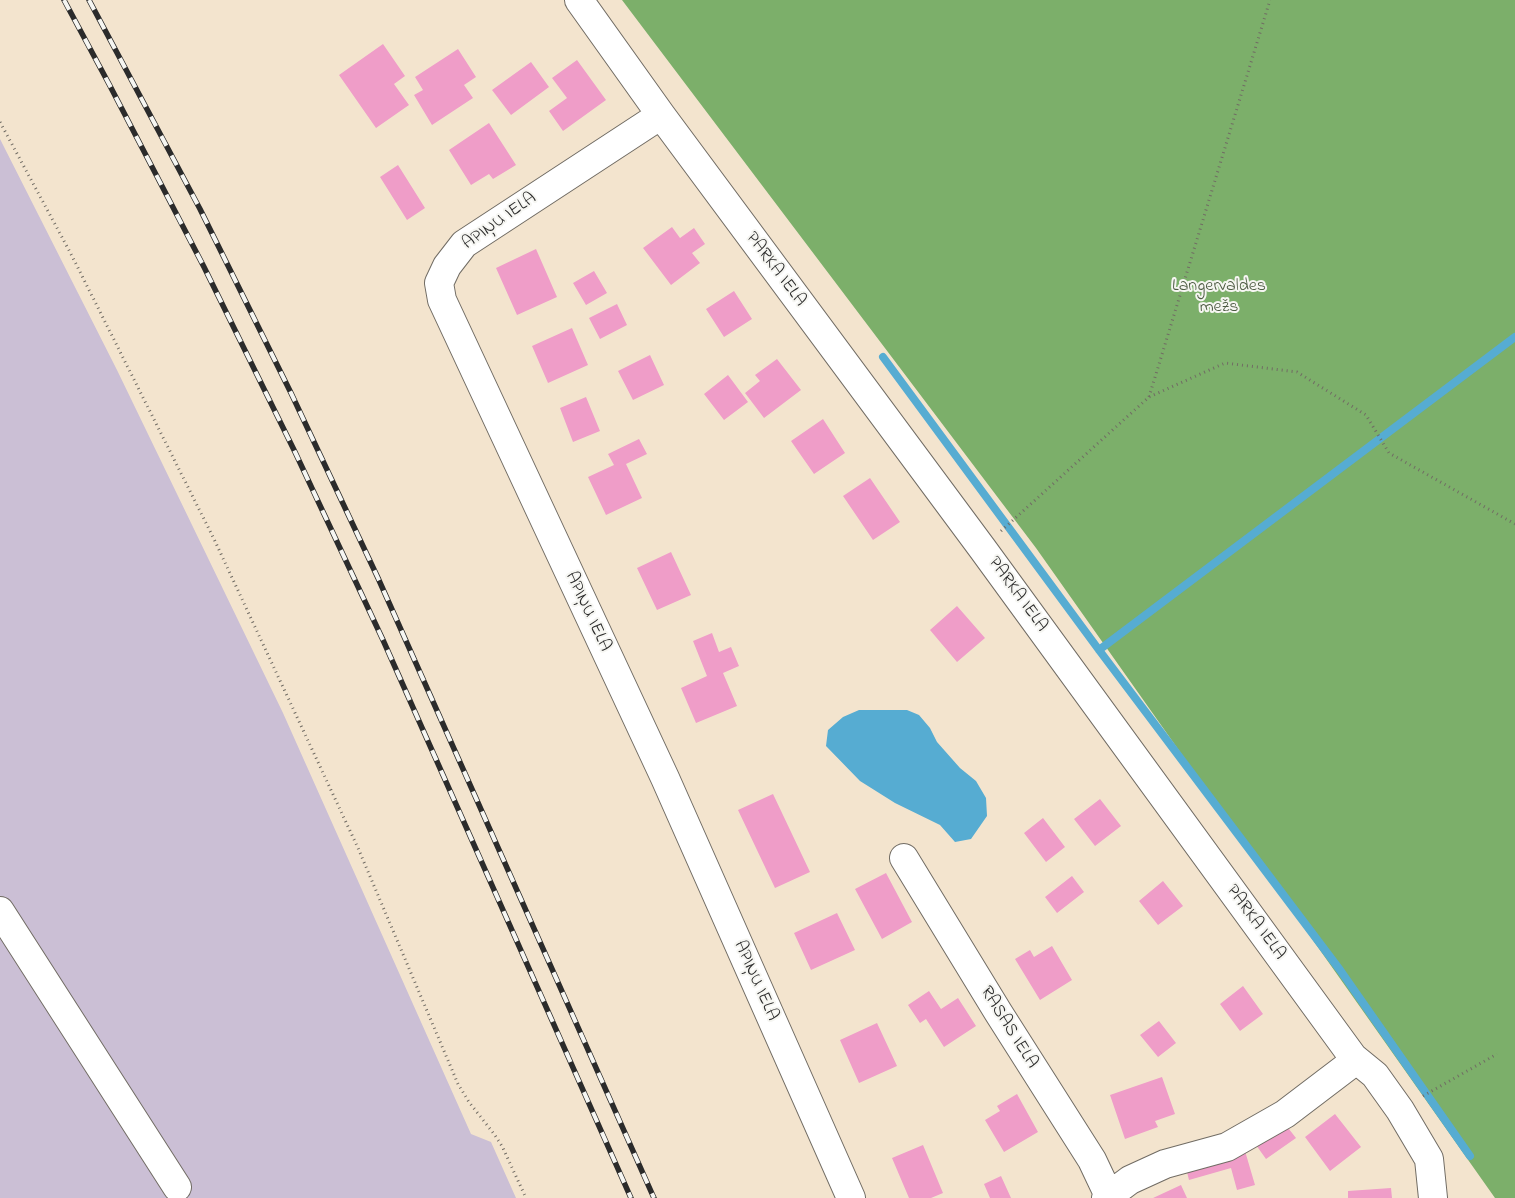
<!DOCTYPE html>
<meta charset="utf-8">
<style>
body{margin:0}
canvas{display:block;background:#f3e4ce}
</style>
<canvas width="1515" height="1198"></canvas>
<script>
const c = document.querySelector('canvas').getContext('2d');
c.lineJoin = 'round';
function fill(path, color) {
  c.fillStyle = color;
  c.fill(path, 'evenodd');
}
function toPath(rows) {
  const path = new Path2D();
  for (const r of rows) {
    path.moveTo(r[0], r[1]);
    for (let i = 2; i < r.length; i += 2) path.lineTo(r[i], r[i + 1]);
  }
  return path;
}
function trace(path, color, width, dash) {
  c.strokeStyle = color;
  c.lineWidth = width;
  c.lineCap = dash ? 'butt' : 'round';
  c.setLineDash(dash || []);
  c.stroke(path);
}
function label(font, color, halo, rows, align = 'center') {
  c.font = font + ' "Indie Flower",sans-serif';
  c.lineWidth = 4;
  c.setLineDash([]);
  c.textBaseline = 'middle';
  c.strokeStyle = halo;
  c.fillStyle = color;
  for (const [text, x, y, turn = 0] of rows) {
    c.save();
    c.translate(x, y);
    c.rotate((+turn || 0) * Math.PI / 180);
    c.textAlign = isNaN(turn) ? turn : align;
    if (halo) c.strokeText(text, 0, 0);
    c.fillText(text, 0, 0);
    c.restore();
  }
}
fill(toPath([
 [0,139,117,370,283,713,471,1134,491,1142,516,1198,0,1198]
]), '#cbbfd5');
fill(toPath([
 [622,0,1515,0,1515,1198,1495,1198,1036,548]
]), '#7caf6a');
fill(toPath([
 [859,710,907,710,919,715,930,728,937,742,960,768,976,781,986,798,987,816,971,839,955,842,940,825,895,803,860,781,826,746,828,730,843,717]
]), '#56acd2');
trace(toPath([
 [883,357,1099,650,1340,970,1470,1156],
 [1099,650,1515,337]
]), '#56acd2', 8);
fill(toPath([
 [383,44,405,76,394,84,409,105,376,128,339,75],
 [458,49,476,77,464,85,473,98,432,125,414,95,423,90,415,77],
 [577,60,606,100,563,131,549,111,567,98,552,78],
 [531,62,549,87,511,115,492,90],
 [489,123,516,165,493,179,489,174,471,185,449,150],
 [398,165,425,208,407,220,380,177],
 [672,227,680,238,694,228,705,244,692,253,700,263,671,285,643,248],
 [536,249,557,297,517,315,496,268],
 [594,271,607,293,586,305,573,283],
 [734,291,752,319,724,337,706,309],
 [617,304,627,325,600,339,589,318],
 [572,328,588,365,548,383,532,346],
 [650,355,664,385,633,400,618,371],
 [777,359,801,390,764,418,745,393,760,381,755,375],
 [728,375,748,402,724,420,704,394],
 [586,397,600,431,573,442,560,408],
 [823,419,845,453,814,474,791,441],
 [639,439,647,454,626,464,642,498,606,515,588,477,614,465,608,454],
 [870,478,900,522,873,540,843,496],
 [671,552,691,595,657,610,637,568],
 [957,606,985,638,957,662,930,630],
 [712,633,719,652,731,647,739,666,723,673,737,706,696,723,681,688,707,676,693,641],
 [773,794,810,872,775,888,738,810],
 [1100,799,1121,826,1095,846,1074,819],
 [1043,818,1065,847,1046,862,1024,833],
 [886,873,912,922,882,939,855,889],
 [1072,876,1084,892,1057,913,1045,897],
 [1163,881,1183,906,1158,925,1139,901],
 [837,913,855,950,811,970,794,933],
 [1052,946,1072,980,1040,1000,1015,959,1030,950,1034,957],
 [1243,986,1263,1014,1240,1031,1220,1004],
 [929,991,941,1009,958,998,976,1026,944,1047,926,1019,920,1023,908,1005],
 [1159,1021,1176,1043,1158,1057,1140,1035],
 [877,1023,897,1066,859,1083,840,1040],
 [1162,1077,1175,1114,1155,1121,1158,1127,1125,1139,1110,1095],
 [1017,1094,1038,1132,1004,1152,985,1120,1000,1111,997,1106],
 [1335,1114,1361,1147,1330,1171,1305,1137],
 [1285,1124,1296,1138,1266,1159,1256,1145],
 [923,1145,943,1193,931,1198,909,1198,892,1158],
 [1245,1151,1255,1185,1237,1190,1231,1168,1189,1180,1186,1168],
 [1001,1176,1011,1198,990,1198,984,1184],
 [1181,1185,1187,1198,1153,1198],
 [1391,1188,1392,1198,1348,1198,1348,1191]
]), '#ef9dc8');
const minor = toPath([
 [579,0,661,115,982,548,1353,1057,1375,1075,1400,1110,1429,1159,1433,1198],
 [661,115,464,244,447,266,439,283,442,300,665,778,851,1198],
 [904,858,998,1012,1092,1160,1110,1198],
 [0,911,177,1187],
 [1106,1198,1130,1180,1165,1164,1227,1147,1285,1114,1356,1060]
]);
trace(minor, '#716c64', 30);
trace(toPath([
 [0,122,71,254,214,539,358,848,458,1084,469,1102,494,1134,502,1146,526,1198],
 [1149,397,1270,0],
 [1001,531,1149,397,1225,363,1297,372,1366,415,1389,453,1515,524],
 [1423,1096,1497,1054]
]), '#716c64', 3, [1, 4]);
trace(minor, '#fff', 28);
const rail = toPath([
 [64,0,109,84,204,267,295,452,383,640,631,1198],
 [89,0,200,209,291,393,378,578,654,1198]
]);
trace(rail, '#2b2b2b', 5.5);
trace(rail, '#f6f6f2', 4, [11]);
label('18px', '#2b2b2b', '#f6f6f2', [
 ["APIŅU IELA",500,222,-35],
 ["PARKA IELA",775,270,53],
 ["PARKA IELA",1017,595,54],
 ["APIŅU IELA",587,612,65],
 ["PARKA IELA",1255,923,54],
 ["APIŅU IELA",755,981,66],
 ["RASAS IELA",1008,1028,58]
]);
label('18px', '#4d5b43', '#f6f6f2', [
 ["Langervaldes",1219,287],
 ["mežs",1219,308]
]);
</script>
